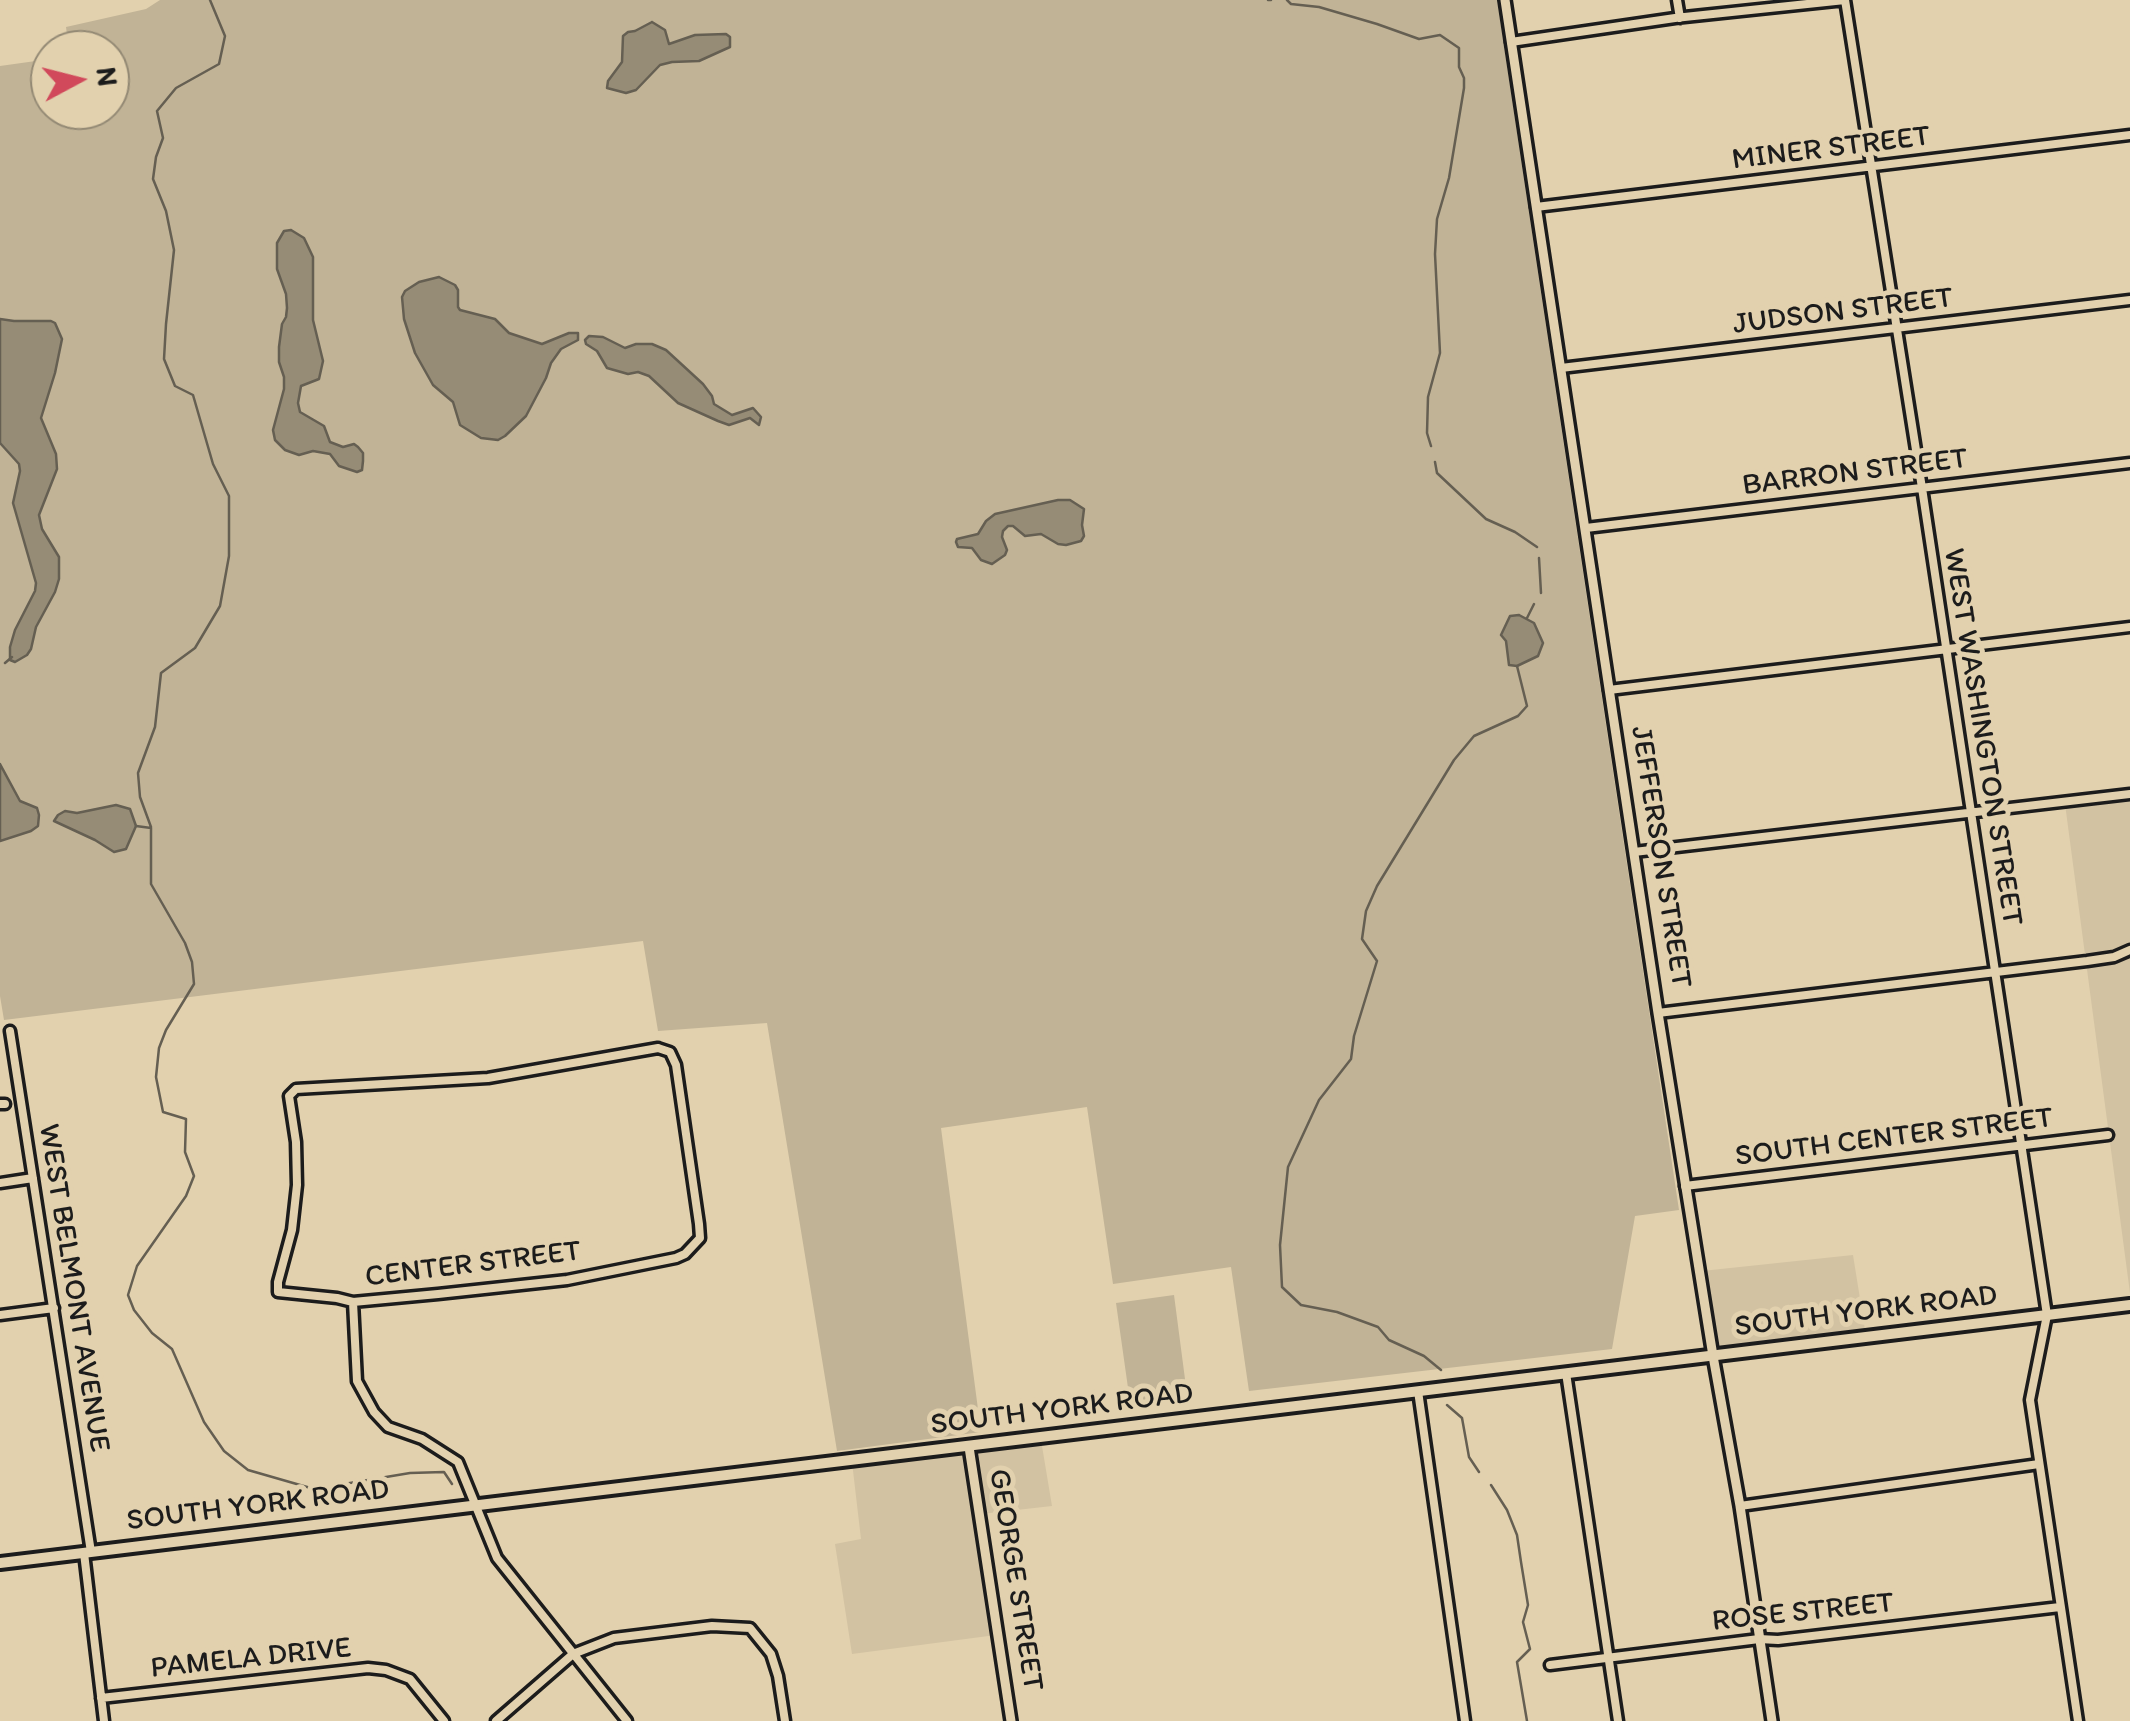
<!DOCTYPE html>
<style>
body{margin:0}
#map{position:relative;width:2130px;height:1721px;overflow:hidden;background:#e2d1ae;font-family:Itim,sans-serif}
canvas{display:block}
.north{position:absolute;left:30px;top:30px;width:100px;height:100px;box-sizing:border-box;background:#e2d1ae;border:2px solid #938974;border-radius:50%;rotate:83deg;font-size:28px;font-weight:700;line-height:40px;text-align:center;color:#1c1c1c}
.north::after{content:'';display:block;margin:auto;width:35px;height:45px;background:#d1495b;clip-path:polygon(50% 0,100% 100%,50% 72%,0 100%)}
</style>
<div id="map">
<canvas width="2130" height="1721"></canvas>
<div class="north">N</div>
</div>
<script>
const c = document.querySelector('canvas').getContext('2d');
c.lineJoin = 'round';
function fill(path, color) {
  c.fillStyle = color;
  c.fill(path, 'evenodd');
}
function toPath(rows) {
  const path = new Path2D();
  for (const r of rows) {
    path.moveTo(r[0], r[1]);
    for (let i = 2; i < r.length; i += 2) path.lineTo(r[i], r[i + 1]);
  }
  return path;
}
function trace(path, color, width, dash) {
  c.strokeStyle = color;
  c.lineWidth = width;
  c.lineCap = dash ? 'butt' : 'round';
  c.setLineDash(dash || []);
  c.stroke(path);
}
function label(font, color, halo, rows, align = 'center') {
  c.font = font + ' Itim,sans-serif';
  c.lineWidth = 10;
  c.setLineDash([]);
  c.textBaseline = 'middle';
  c.strokeStyle = halo;
  c.fillStyle = color;
  for (const [text, x, y, turn = 0] of rows) {
    c.save();
    c.translate(x, y);
    c.rotate((+turn || 0) * Math.PI / 180);
    c.textAlign = isNaN(turn) ? turn : align;
    if (halo) c.strokeText(text, 0, 0);
    c.fillText(text, 0, 0);
    c.restore();
  }
}
fill(toPath([
 [2130,796,2130,1293,2065,804],
 [1853,1255,1866,1336,1716,1354,1702,1271],
 [1041,1440,1052,1506,981,1514,972,1448],
 [967,1449,996,1635,852,1654,835,1544,861,1539,852,1462]
]), '#d2c2a2');
fill(toPath([
 [160,0,1497,0,1679,1210,1635,1216,1612,1349,1249,1391,1231,1267,1113,1284,1087,1107,941,1128,981,1432,837,1451,767,1023,658,1031,643,941,4,1020,0,996,0,66,50,59,50,110,110,110,110,50,69,50,66,27,146,9],
 [1174,1295,1188,1402,1131,1409,1116,1303]
]), '#c1b396');
const water = toPath([
 [652,22,665,30,669,44,695,35,726,34,730,37,730,47,699,61,672,62,660,65,636,90,626,93,607,88,608,81,622,62,623,36,628,32,635,31,652,22],
 [291,230,304,238,313,257,313,320,323,361,319,379,301,386,298,403,300,412,324,426,330,442,343,447,354,444,358,447,363,453,363,461,362,470,357,472,339,466,330,454,313,451,299,455,285,450,275,440,273,430,284,389,284,377,279,362,279,347,282,324,286,317,287,308,286,294,277,269,277,243,284,231,291,230],
 [439,277,455,285,458,290,458,307,460,310,495,319,509,333,542,344,569,333,578,333,578,340,561,349,551,363,546,378,526,416,505,436,498,440,481,438,460,425,453,402,433,385,415,353,404,319,402,297,405,291,419,282,439,277],
 [0,319,14,321,51,321,55,323,62,339,55,373,41,418,56,454,57,469,39,515,42,529,59,557,59,579,55,592,36,627,31,649,27,655,15,662,10,660,10,647,15,630,35,591,36,583,13,503,20,471,19,464,0,443,0,319],
 [589,336,603,337,625,348,636,344,652,344,666,350,703,384,712,396,714,404,732,415,753,408,761,417,759,425,750,418,729,425,718,421,678,403,649,376,638,372,628,374,607,368,597,351,586,344,585,340,589,336],
 [1058,500,1070,500,1084,509,1082,525,1084,536,1081,541,1066,545,1058,544,1041,534,1025,536,1013,526,1008,526,1003,531,1002,537,1007,550,1005,555,992,564,981,560,972,548,958,547,956,542,957,539,978,534,986,521,995,514,1058,500],
 [1519,615,1534,623,1543,643,1538,656,1517,666,1509,665,1506,641,1501,635,1510,616,1519,615],
 [0,764,20,801,37,808,39,815,38,826,31,831,0,841,0,764],
 [116,805,130,809,136,826,126,849,114,852,95,840,54,821,58,815,65,811,77,813,116,805]
]);
fill(water, '#968c76');
trace(water, '#655f52', 2.5);
trace(toPath([
 [1268,0,1271,0],
 [1287,0,1291,4,1319,7,1377,24,1419,39,1440,35,1459,48,1459,67,1464,78,1464,88,1449,178,1437,219,1435,254,1440,353,1428,397,1427,433,1431,446],
 [1435,462,1437,473,1486,519,1515,532,1537,547],
 [1539,558,1541,593],
 [1527,618,1534,604],
 [5,663,12,657],
 [136,826,151,828,151,884,185,943,192,962,194,984,166,1030,159,1048,156,1077,163,1112,186,1119,185,1152,194,1176,186,1196,137,1266,128,1295,134,1310,152,1333,172,1349,204,1422,224,1451,248,1470,314,1489,410,1473,444,1472,452,1484],
 [151,827,140,797,138,773,155,727,161,673,195,648,220,606,229,556,229,496,213,464,193,395,175,386,164,359,166,324,174,250,166,211,153,179,156,157,163,138,157,111,176,88,219,64,225,36,210,0],
 [1441,1370,1424,1356,1389,1340,1378,1327,1337,1312,1301,1305,1282,1287,1280,1245,1288,1167,1319,1100,1351,1059,1354,1036,1377,961,1362,939,1366,911,1377,886,1454,760,1474,736,1518,716,1527,706,1517,666],
 [1447,1405,1462,1418,1469,1457,1479,1472],
 [1491,1485,1507,1510,1517,1535,1521,1562,1528,1605,1523,1622,1530,1649,1517,1662,1527,1721]
]), '#655f52', 2.5);
const minor = toPath([
 [1677,0,1680,18],
 [1845,0,1922,488,2047,1315,2030,1400,2078,1721],
 [1511,42,1675,18,1845,0],
 [1536,207,2130,135],
 [1561,368,2130,300],
 [1586,528,2130,463],
 [1609,690,2130,627],
 [1634,852,2130,794],
 [1658,1013,2087,961,2114,957,2130,950],
 [10,1031,91,1552],
 [658,1048,670,1052,676,1065,699,1224,700,1238,685,1254,676,1258,567,1280,438,1294,353,1302,337,1298,278,1292,278,1282,292,1230,297,1185,296,1142,289,1096,296,1089,488,1078,658,1048],
 [0,1104,5,1104],
 [0,1183,33,1178],
 [1685,1186,2108,1135],
 [353,1302,357,1381,374,1412,388,1427,422,1439,458,1462,497,1558,627,1721],
 [0,1315,54,1308],
 [1566,1373,1618,1721],
 [1418,1391,1465,1721],
 [1740,1506,2039,1464],
 [84,1553,104,1721],
 [1550,1665,1759,1639,1778,1640,2060,1607],
 [101,1698,368,1668,386,1670,410,1679,444,1721],
 [496,1721,573,1654,614,1638,712,1626,750,1628,771,1654,778,1676,785,1721]
]);
const tertiary = toPath([
 [1505,0,1658,1013,1713,1356,1740,1506,1772,1721],
 [969,1447,1011,1721]
]);
const secondary = toPath([
 [0,1563,2130,1305]
]);
trace(minor, '#1c1c1c', 15);
trace(tertiary, '#1c1c1c', 16);
trace(secondary, '#1c1c1c', 18);
trace(minor, '#e2d1ae', 8);
trace(tertiary, '#e2d1ae', 9);
trace(secondary, '#e2d1ae', 10);
label('30px', '#1c1c1c', '#e2d1ae', [
 ["MINER STREET",1831,149,-7],
 ["JUDSON STREET",1843,312,-7],
 ["BARRON STREET",1855,473,-7],
 ["WEST WASHINGTON STREET",1982,737,81],
 ["JEFFERSON STREET",1660,857,81],
 ["SOUTH CENTER STREET",1894,1138,-7],
 ["CENTER STREET",473,1265,-7],
 ["WEST BELMONT AVENUE",73,1288,81],
 ["SOUTH YORK ROAD",1866,1312,-7],
 ["SOUTH YORK ROAD",1062,1410,-7],
 ["SOUTH YORK ROAD",258,1506,-7],
 ["GEORGE STREET",1015,1580,81],
 ["ROSE STREET",1803,1613,-6],
 ["PAMELA DRIVE",251,1659,-6]
]);
</script>
